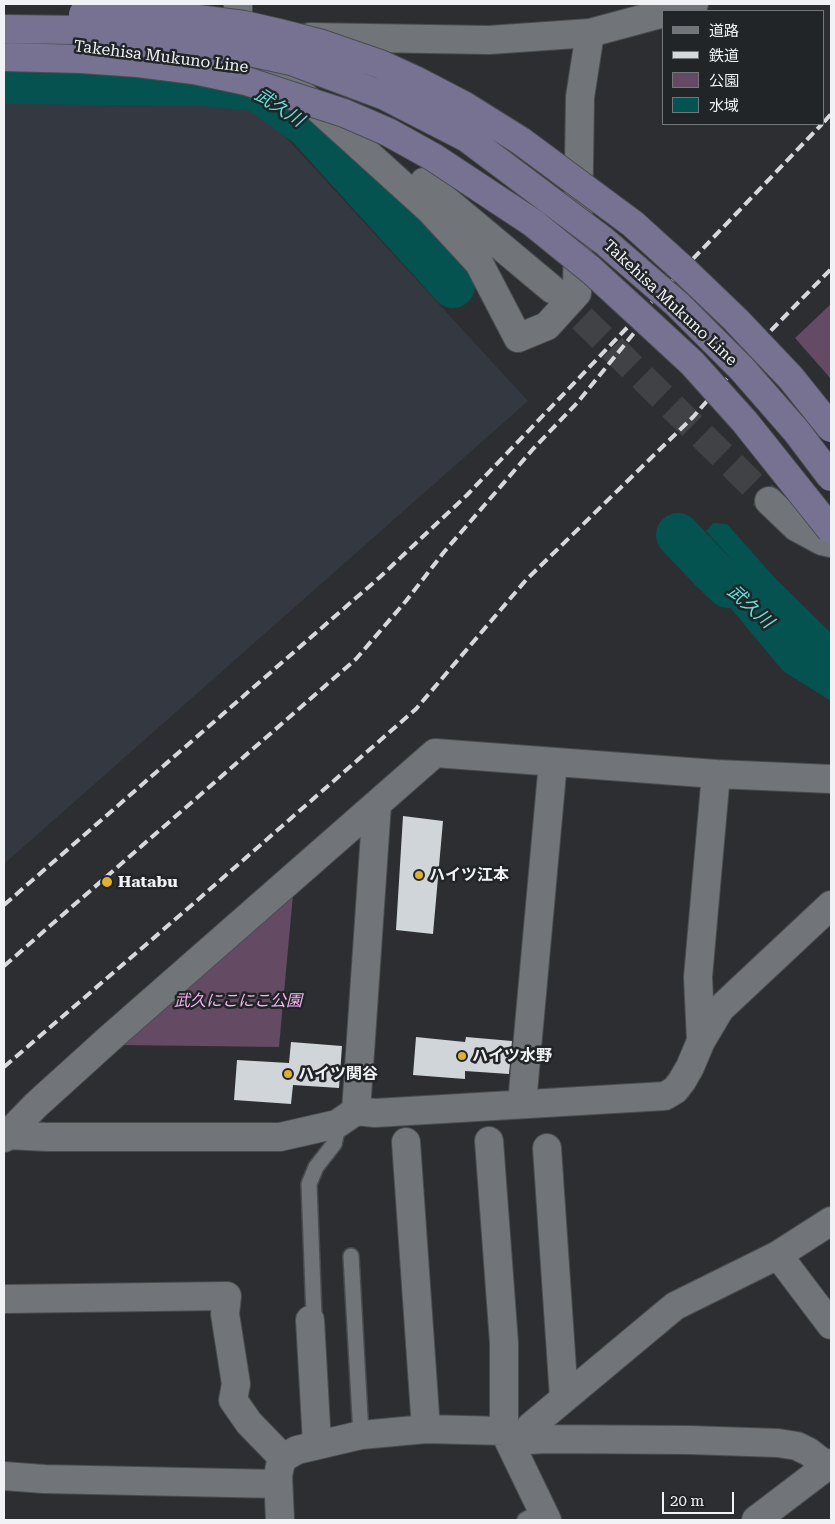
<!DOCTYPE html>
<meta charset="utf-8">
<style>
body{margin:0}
#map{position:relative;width:835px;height:1524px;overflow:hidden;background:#2c2e32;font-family:"Roboto Serif","Noto Sans JP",serif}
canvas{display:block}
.frame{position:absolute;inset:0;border:5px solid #f0f2f5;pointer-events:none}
.legend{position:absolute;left:662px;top:10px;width:162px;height:115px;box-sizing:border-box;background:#222528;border:1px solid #74777a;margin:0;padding:6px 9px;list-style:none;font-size:15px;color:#f0f2f5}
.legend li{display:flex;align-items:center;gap:10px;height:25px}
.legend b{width:25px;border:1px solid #74777a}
.scale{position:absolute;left:662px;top:1492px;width:72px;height:22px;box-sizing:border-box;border:2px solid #f0f2f5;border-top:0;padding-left:6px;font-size:15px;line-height:18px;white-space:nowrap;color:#f0f2f5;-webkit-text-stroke:4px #222528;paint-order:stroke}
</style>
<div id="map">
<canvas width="835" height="1524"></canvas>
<div class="frame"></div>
<ul class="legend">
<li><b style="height:6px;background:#717478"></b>道路</li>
<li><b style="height:6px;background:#d6d8db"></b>鉄道</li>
<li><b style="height:14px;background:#644a63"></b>公園</li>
<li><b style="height:14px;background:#045350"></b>水域</li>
</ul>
<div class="scale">20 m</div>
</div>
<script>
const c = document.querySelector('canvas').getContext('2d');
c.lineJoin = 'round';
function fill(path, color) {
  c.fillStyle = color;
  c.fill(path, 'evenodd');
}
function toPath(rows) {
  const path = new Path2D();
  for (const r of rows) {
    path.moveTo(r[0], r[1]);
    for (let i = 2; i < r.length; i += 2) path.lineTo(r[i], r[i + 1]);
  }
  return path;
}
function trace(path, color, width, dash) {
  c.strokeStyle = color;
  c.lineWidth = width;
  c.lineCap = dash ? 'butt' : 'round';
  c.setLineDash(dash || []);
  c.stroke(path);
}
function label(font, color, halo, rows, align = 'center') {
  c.font = font + ' "Roboto Serif","Noto Sans JP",serif';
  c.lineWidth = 5;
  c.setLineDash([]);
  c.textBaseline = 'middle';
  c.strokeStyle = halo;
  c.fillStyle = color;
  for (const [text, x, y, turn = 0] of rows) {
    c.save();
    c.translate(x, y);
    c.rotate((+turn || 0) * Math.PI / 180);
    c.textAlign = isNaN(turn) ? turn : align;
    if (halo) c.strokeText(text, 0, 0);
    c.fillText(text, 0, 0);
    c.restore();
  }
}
fill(toPath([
 [4,94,258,107,528,401,4,864]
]), '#333841');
fill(toPath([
 [831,304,831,379,795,338],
 [293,895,279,1047,123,1045]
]), '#644a63');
fill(toPath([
 [713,523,727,524,775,578,831,633,831,701,783,671,693,563,685,543,696,544,714,560,728,570,732,560,706,531]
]), '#045350');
trace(toPath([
 [4,82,205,84,257,89,308,126,453,286],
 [678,535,712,571,728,586]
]), '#045350', 44);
fill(toPath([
 [403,816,443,821,433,934,396,930],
 [416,1037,465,1042,466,1037,512,1041,509,1074,465,1071,465,1079,413,1075],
 [291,1042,342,1046,339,1088,293,1085,291,1104,234,1100,237,1060,289,1063]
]), '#cfd5d8');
trace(toPath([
 [552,289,769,501]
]), '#404246', 28, [28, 14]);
const service = toPath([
 [351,1256,361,1435],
 [310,1320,314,1317,309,1184,316,1167,334,1144,339,1122],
 [525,1520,542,1511]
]);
const minor = toPath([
 [250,47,431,211,479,263,518,338,547,326,577,293,580,97,590,33],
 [424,182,552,289],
 [769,501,796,527,822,541,831,543],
 [701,1041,698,977,716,774],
 [522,1103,553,762],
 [356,1111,377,804],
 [8,1135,46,1137,280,1137,337,1124,356,1111,375,1113,665,1096,675,1090,682,1081,690,1067,701,1041,720,1009,831,905],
 [4,1138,36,1105,110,1038,435,753,716,774,831,779],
 [489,1141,504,1343,504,1431],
 [406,1142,426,1429],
 [547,1148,564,1398],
 [778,1255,831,1325],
 [4,1299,227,1296,225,1314,236,1384,233,1400,249,1423,283,1458],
 [310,1320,317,1444],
 [526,1440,530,1427,675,1306,778,1255,831,1221],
 [510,1441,547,1439,689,1440,778,1443,797,1446,809,1452,827,1466],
 [4,1476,44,1479,278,1484],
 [280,1520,278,1476,280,1466,283,1458,297,1450,361,1435,426,1429,504,1431,547,1520]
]);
const tertiary = toPath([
 [238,4,238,36],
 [670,11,694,4],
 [310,37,489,40,590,33,664,13],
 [756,1520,831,1463]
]);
trace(service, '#494c4f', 18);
trace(minor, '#494c4f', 30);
trace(tertiary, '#494c4f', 30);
trace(service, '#717478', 15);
trace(minor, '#717478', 28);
trace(tertiary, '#717478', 28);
trace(toPath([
 [824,122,831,114],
 [4,905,380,577,467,495,822,124],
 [4,966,356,659,406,601,444,552,533,449,577,403,648,316],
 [4,1067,193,904,416,709,526,580,693,417,751,351,831,269]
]), '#d6d8db', 4, [10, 5]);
const secondaryBridge = toPath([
 [83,14,146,15,197,19,244,25,279,33,319,43,380,64,417,81,465,106,521,141,633,224,686,272,736,320,791,378,831,428],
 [4,29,80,30,160,37,218,45,291,61,385,96,467,138,604,241,677,304,742,369,797,432,831,477],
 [4,57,81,59,138,63,194,70,246,81,344,113,388,132,433,157,533,223,591,270,640,315,692,363,745,422,831,530]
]);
trace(secondaryBridge, '#494c4f', 30, []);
trace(secondaryBridge, '#777292', 28);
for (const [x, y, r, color] of [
 [419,875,5,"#deb133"],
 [107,882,6,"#deb133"],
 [462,1056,5,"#deb133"],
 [288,1074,5,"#deb133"]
]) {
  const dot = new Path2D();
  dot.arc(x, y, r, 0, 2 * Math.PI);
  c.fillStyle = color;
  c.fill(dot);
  trace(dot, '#222528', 2);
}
label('16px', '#f0f2f5', '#222528', [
 ["Takehisa Mukuno Line",161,57,7],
 ["Takehisa Mukuno Line",670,303,43]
]);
label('bold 16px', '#f0f2f5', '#222528', [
 ["ハイツ江本",429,875],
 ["Hatabu",118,882],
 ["ハイツ水野",472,1056],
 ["ハイツ関谷",298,1074]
], 'left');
label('italic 16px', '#f7b4f5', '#222528', [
 ["武久にこにこ公園",238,1001]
]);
label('italic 18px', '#61e3dd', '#222528', [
 ["武久川",279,108,33],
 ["武久川",750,607,42]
]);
</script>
